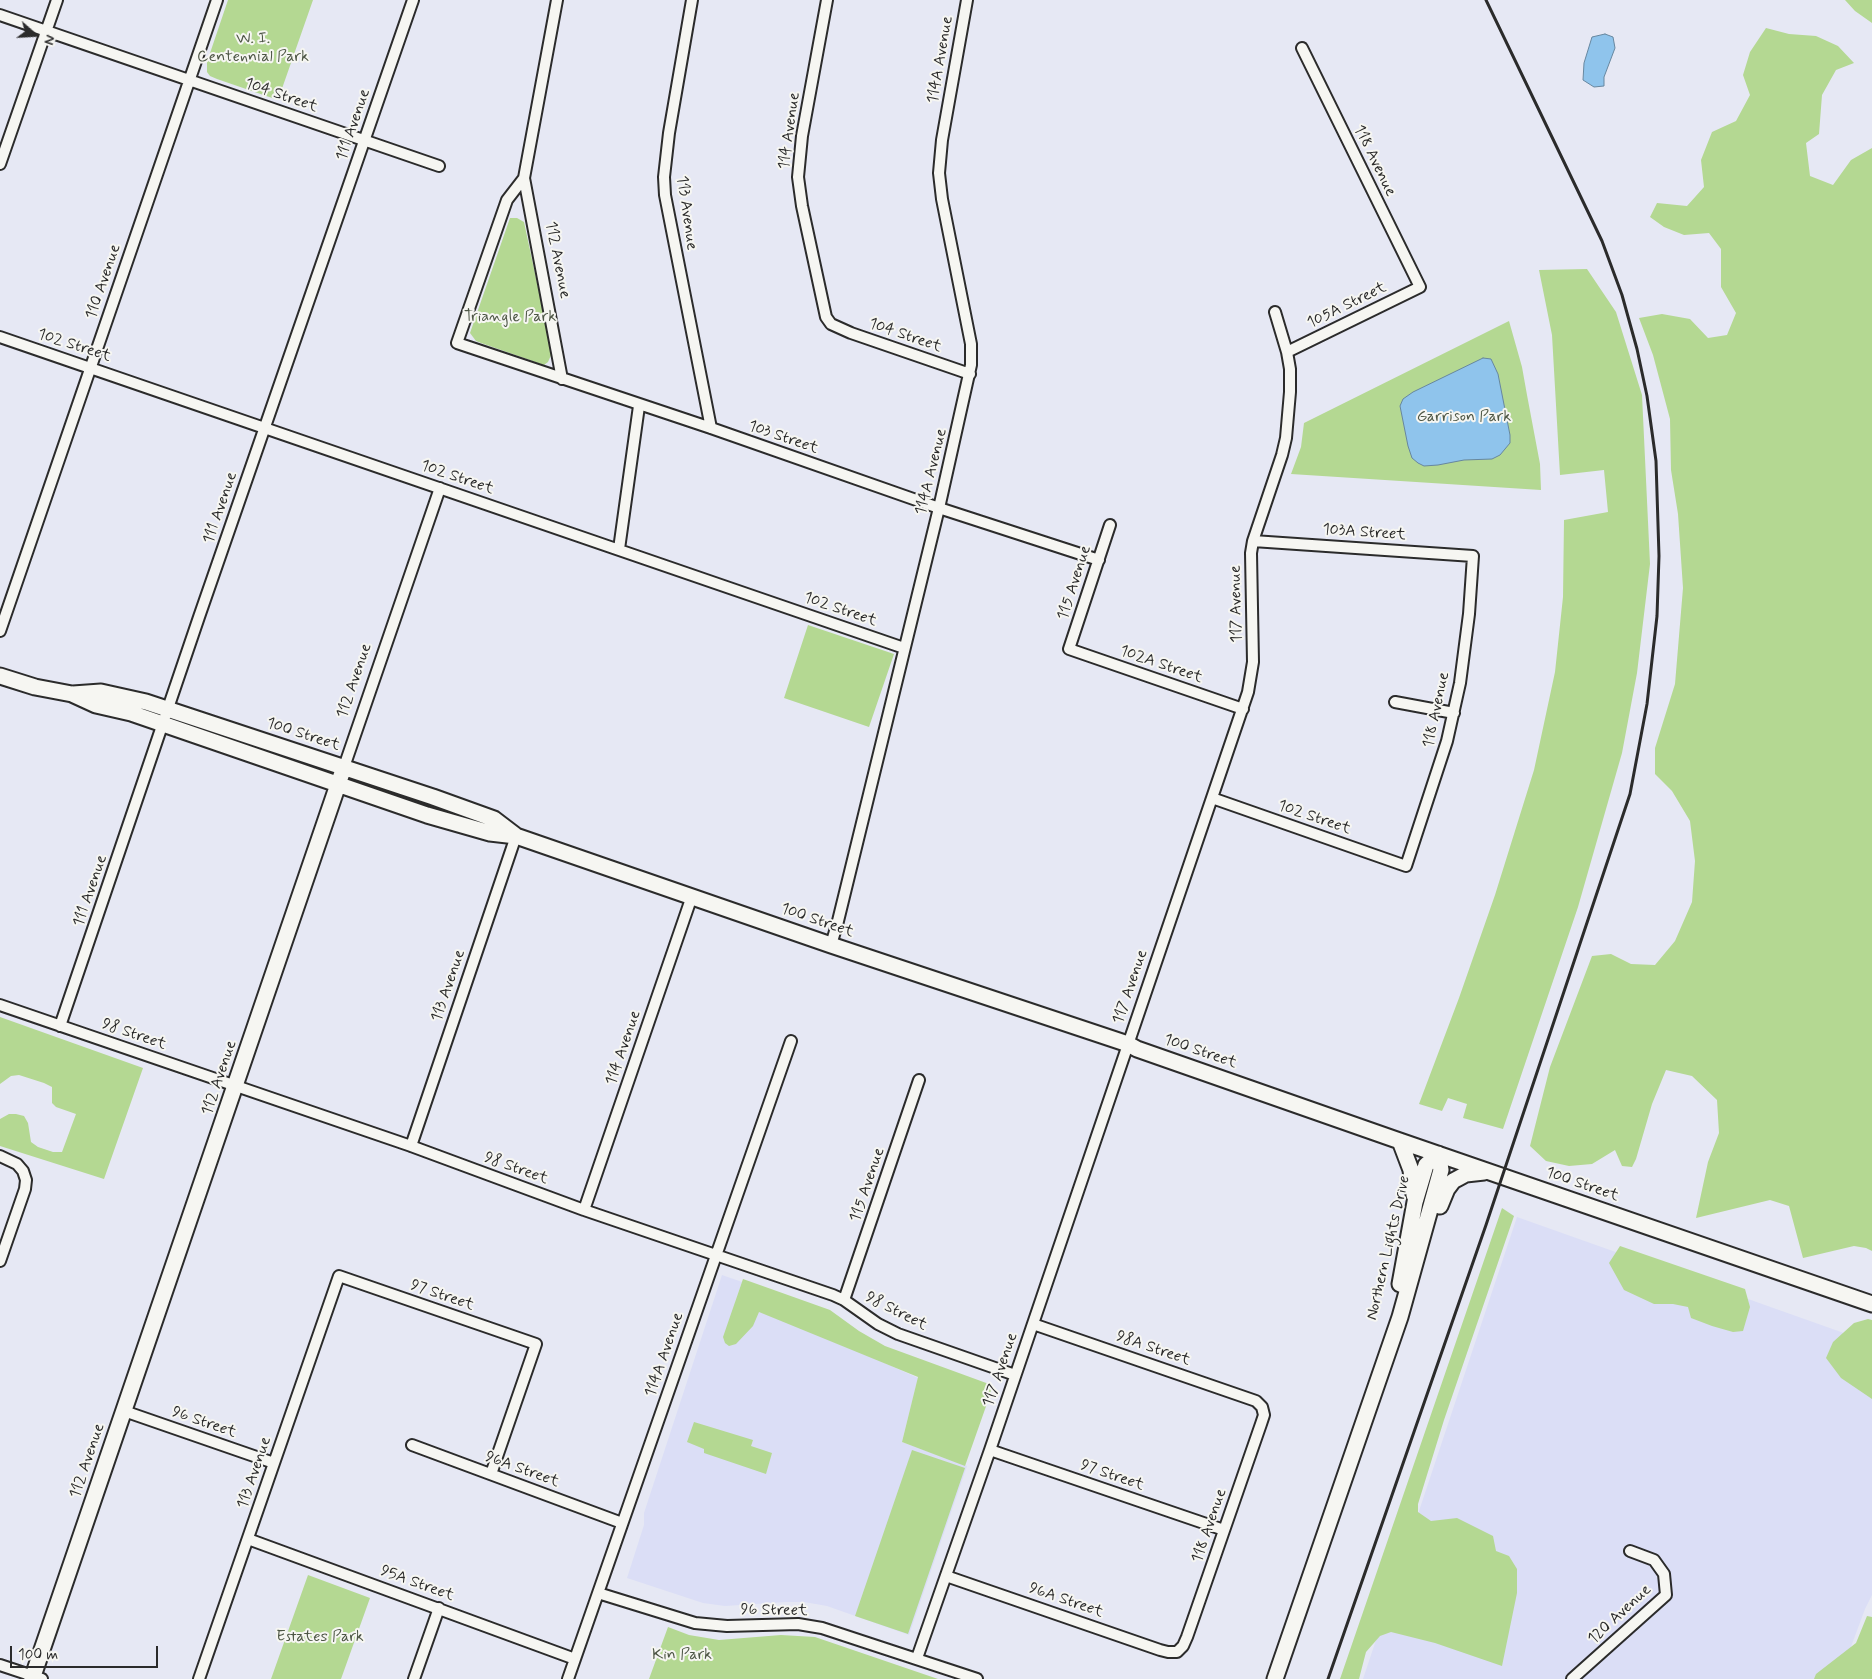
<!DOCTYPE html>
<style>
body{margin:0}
#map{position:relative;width:1872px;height:1679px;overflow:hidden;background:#e6e8f4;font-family:Mynerve,sans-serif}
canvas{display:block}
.north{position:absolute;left:10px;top:10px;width:50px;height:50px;-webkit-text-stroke:4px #f6f6f2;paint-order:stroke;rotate:109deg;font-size:14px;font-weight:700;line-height:20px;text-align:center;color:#2b2b2b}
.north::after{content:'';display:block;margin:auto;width:18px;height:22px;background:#2b2b2b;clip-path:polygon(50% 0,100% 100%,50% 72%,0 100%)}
.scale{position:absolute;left:10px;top:1646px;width:148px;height:22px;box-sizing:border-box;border:2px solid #2b2b2b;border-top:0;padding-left:6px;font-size:15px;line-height:18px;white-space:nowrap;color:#2b2b2b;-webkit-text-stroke:4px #f6f6f2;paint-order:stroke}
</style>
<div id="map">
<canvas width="1872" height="1679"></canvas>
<div class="north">N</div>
<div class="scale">100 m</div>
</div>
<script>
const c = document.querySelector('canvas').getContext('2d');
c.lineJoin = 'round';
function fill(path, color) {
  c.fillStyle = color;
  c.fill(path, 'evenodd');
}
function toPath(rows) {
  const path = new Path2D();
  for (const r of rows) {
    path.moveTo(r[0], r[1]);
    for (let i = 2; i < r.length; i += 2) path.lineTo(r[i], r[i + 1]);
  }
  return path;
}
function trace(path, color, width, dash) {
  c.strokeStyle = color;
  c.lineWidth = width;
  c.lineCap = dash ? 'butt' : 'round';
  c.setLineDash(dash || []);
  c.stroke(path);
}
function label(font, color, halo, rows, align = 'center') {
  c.font = font + ' Mynerve,sans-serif';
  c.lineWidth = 4;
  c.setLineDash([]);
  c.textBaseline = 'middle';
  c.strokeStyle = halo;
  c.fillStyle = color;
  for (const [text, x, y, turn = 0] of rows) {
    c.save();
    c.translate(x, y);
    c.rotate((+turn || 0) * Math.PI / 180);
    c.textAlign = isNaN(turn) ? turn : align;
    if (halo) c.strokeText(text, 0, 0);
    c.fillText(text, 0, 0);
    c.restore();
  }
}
fill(toPath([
 [1517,1217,1872,1343,1872,1595,1865,1609,1839,1679,1363,1679],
 [722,1275,742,1282,735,1302,858,1351,918,1378,902,1442,967,1466,909,1635,827,1606,804,1602,786,1602,725,1606,703,1603,627,1578,644,1525,644,1513]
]), '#dbdef6');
fill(toPath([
 [228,0,313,0,278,100,217,79,210,76,207,72,207,62],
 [1845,0,1872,0,1872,23,1855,11],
 [1766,28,1789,34,1816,36,1838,46,1854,63,1836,70,1822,95,1819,134,1806,143,1810,176,1833,185,1851,160,1872,148,1872,1251,1866,1248,1854,1246,1803,1258,1789,1206,1770,1200,1696,1218,1708,1162,1719,1133,1717,1100,1692,1076,1666,1070,1652,1104,1636,1159,1632,1167,1622,1166,1615,1150,1592,1164,1569,1166,1546,1161,1530,1146,1550,1067,1592,956,1611,954,1631,964,1655,965,1675,941,1692,902,1695,861,1690,821,1672,791,1655,774,1655,748,1675,684,1683,588,1678,514,1671,470,1670,419,1653,355,1639,318,1662,314,1690,319,1708,338,1727,335,1736,313,1721,287,1721,249,1709,233,1684,235,1664,227,1650,217,1657,203,1687,206,1704,187,1701,160,1712,132,1736,121,1750,95,1743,75,1750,52],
 [510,218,517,218,524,222,552,353,548,362,544,365,481,343,476,341,470,333],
 [1587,269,1616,312,1642,395,1650,564,1637,673,1622,753,1578,907,1503,1129,1463,1118,1467,1104,1448,1098,1442,1111,1419,1104,1459,998,1495,895,1534,770,1555,672,1563,597,1564,520,1608,512,1604,470,1560,475,1552,335,1539,270],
 [1509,321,1522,367,1527,395,1540,464,1541,490,1291,474,1301,447,1304,423],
 [808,625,894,654,869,727,784,698],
 [0,1017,143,1068,104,1179,0,1146,0,1119,9,1114,16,1114,24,1116,28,1123,31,1142,38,1147,53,1152,62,1152,76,1114,56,1107,52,1103,52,1087,44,1083,19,1075,11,1076,0,1084],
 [1502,1208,1514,1216,1444,1420,1418,1504,1418,1512,1431,1521,1457,1518,1493,1536,1496,1551,1509,1556,1517,1569,1517,1593,1502,1666,1435,1643,1391,1632,1380,1636,1366,1652,1359,1679,1340,1679],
 [1620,1246,1745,1289,1750,1307,1743,1331,1733,1332,1712,1326,1691,1318,1688,1307,1673,1304,1654,1304,1624,1290,1609,1263],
 [743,1279,830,1310,859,1331,885,1346,989,1384,991,1389,990,1395,965,1466,902,1442,918,1377,759,1312,753,1326,736,1344,729,1346,725,1343,723,1337],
 [1868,1319,1872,1320,1872,1399,1841,1378,1826,1358,1833,1342,1854,1323],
 [694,1422,753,1440,751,1446,772,1453,766,1474,704,1453,704,1449,687,1442],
 [912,1450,965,1468,908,1634,855,1616],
 [308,1575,370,1598,341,1679,271,1679],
 [1867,1616,1872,1617,1872,1679,1814,1679,1816,1674,1856,1643],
 [668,1627,689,1635,719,1640,781,1635,815,1637,938,1679,649,1679]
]), '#b4d892');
const water = toPath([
 [1605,34,1613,37,1615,48,1604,77,1604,86,1594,87,1583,80,1584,63,1592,37,1605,34],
 [1483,358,1491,359,1498,374,1510,435,1510,443,1500,455,1492,459,1464,460,1438,465,1424,466,1418,463,1412,458,1408,446,1400,406,1403,399,1413,392,1483,358]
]);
fill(water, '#8fc4ec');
trace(water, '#67879f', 1);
const street = toPath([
 [557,0,524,178,562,379],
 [692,0,669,133,664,177,665,195,711,428],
 [827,0,802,136,798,177,802,206,826,317,831,324,851,333,970,374],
 [0,15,439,166],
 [0,164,57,0],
 [524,178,507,200,457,343,711,428,939,508,1099,560],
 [0,337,904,648],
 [1287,352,1420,287,1302,48],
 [1110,525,1069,649,1243,709],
 [619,549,639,406],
 [0,631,217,0],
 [1395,702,1454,713],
 [344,767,440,488],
 [1212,798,1406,866,1447,741,1460,683,1469,614,1473,556,1253,541],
 [831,945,838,921,939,508,971,365,971,344,942,199,939,173,942,140,967,0],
 [0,1005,411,1146,584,1210,833,1295,844,1300,878,1324,898,1334,1015,1375],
 [60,1026,199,617,413,0],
 [411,1146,516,836],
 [0,1156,17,1164,23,1171,26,1180,25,1189,0,1261],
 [584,1210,692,896],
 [844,1300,919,1080],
 [124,1411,274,1463],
 [412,1445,622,1523],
 [990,1450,1224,1530],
 [248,1539,575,1659],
 [946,1576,1160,1650,1168,1652,1177,1652,1183,1646,1187,1637,1261,1424,1264,1415,1262,1407,1256,1401,1033,1324],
 [598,1593,695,1623,727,1626,798,1624,822,1628,977,1679],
 [917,1658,990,1450,1248,692,1253,662,1251,553,1253,541,1282,455,1286,438,1290,392,1290,369,1287,352,1275,312],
 [0,1665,42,1679],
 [199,1679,339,1276,536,1344,491,1474],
 [414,1679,439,1608],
 [568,1679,791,1041],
 [1572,1679,1666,1595,1664,1574,1654,1560,1630,1551]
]);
const secondary = toPath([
 [0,676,35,687,72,694,96,705,131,713,427,815,490,833,516,836,831,945,1128,1044,1137,1049,1394,1139,1872,1304],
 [73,694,101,692,146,702,433,797,494,819,515,835],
 [1400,1141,1411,1170,1414,1195],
 [1440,1206,1447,1189,1453,1181,1466,1174,1484,1172],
 [1400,1284,1415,1202,1426,1165,1438,1154],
 [32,1679,344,767],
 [1275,1679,1400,1317,1441,1170,1438,1154]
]);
trace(street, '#2b2b2b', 14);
trace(secondary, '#2b2b2b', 19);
trace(street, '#f6f6f2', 10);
trace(secondary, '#f6f6f2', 15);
trace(toPath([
 [1328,1679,1486,1225,1630,794,1647,704,1657,616,1659,556,1656,461,1647,396,1637,349,1622,295,1602,241,1486,0]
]), '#2b2b2b', 3);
label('16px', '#4d5645', '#f6f6f2', [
 ["W. I.",253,40],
 ["Centennial Park",253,58],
 ["Triangle Park",510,318],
 ["Garrison Park",1464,418],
 ["Estates Park",320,1638],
 ["Kin Park",682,1656]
]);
label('16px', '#2b2b2b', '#f6f6f2', [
 ["114A Avenue",941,60,-80],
 ["104 Street",281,96,19],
 ["111 Avenue",354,125,-71],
 ["114 Avenue",790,131,-82],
 ["118 Avenue",1374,161,64],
 ["113 Avenue",686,213,82],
 ["112 Avenue",557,260,79],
 ["110 Avenue",104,282,-71],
 ["105A Street",1347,306,-26],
 ["104 Street",905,336,19],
 ["102 Street",74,346,18],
 ["103 Street",783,438,19],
 ["114A Avenue",932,472,-76],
 ["102 Street",457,478,19],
 ["111 Avenue",221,508,-71],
 ["103A Street",1364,533,4],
 ["115 Avenue",1075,583,-72],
 ["117 Avenue",1237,604,-91],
 ["102 Street",840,610,19],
 ["102A Street",1161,665,19],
 ["112 Avenue",355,681,-71],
 ["118 Avenue",1437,710,-78],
 ["100 Street",303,735,18],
 ["102 Street",1314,818,19],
 ["111 Avenue",91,891,-71],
 ["100 Street",817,921,19],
 ["113 Avenue",449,986,-71],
 ["117 Avenue",1131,987,-71],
 ["98 Street",134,1035,19],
 ["114 Avenue",624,1048,-71],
 ["100 Street",1200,1052,19],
 ["112 Avenue",220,1078,-71],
 ["98 Street",516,1169,20],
 ["115 Avenue",868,1185,-71],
 ["100 Street",1582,1185,19],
 ["Northern Lights Drive",1389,1248,-77],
 ["97 Street",442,1296,19],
 ["98 Street",896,1312,27],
 ["98A Street",1153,1349,19],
 ["114A Avenue",665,1355,-71],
 ["117 Avenue",1001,1370,-71],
 ["96 Street",204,1423,19],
 ["112 Avenue",88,1461,-71],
 ["96A Street",522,1470,20],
 ["113 Avenue",255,1473,-71],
 ["97 Street",1112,1476,19],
 ["118 Avenue",1210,1526,-71],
 ["95A Street",417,1584,20],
 ["96A Street",1066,1601,19],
 ["96 Street",774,1611,1],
 ["120 Avenue",1620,1615,-43]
]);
</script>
